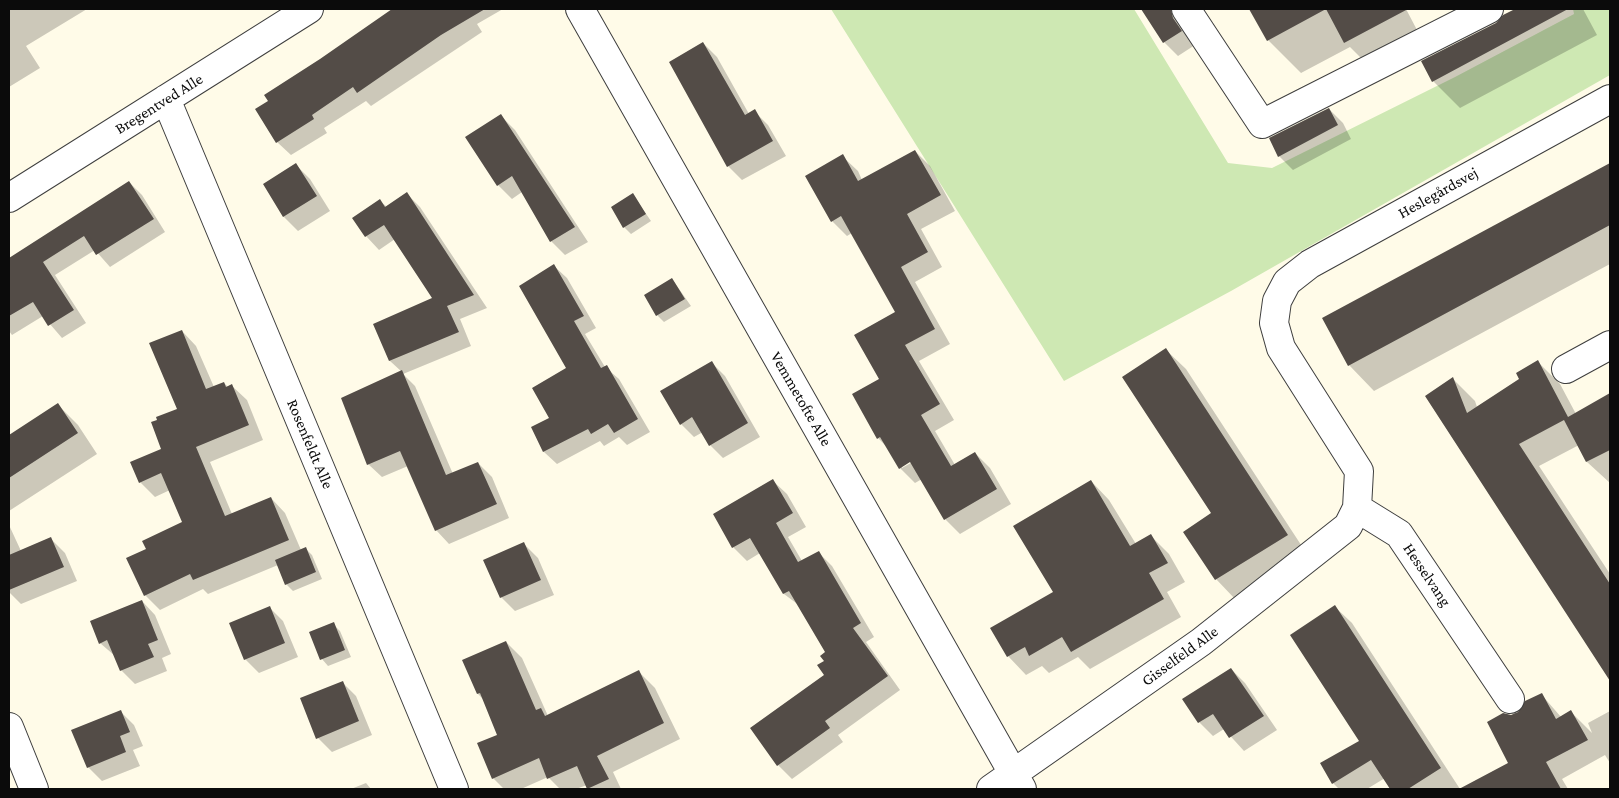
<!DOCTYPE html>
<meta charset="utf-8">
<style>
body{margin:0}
#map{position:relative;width:1619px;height:798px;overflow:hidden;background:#fffbe8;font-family:"Crimson Pro",serif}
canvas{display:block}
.frame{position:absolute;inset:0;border:10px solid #0b0b0b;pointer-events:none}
</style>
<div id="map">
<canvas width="1619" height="798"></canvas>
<div class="frame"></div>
</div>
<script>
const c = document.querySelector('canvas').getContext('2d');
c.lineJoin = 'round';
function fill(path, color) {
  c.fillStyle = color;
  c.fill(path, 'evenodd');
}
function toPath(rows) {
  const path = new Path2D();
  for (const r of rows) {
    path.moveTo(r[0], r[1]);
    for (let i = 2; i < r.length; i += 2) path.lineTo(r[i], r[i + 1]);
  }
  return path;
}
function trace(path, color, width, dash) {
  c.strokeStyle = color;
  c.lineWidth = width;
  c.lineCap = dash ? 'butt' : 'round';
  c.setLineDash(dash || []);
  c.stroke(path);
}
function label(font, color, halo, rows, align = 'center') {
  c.font = font + ' "Crimson Pro",serif';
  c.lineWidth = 5;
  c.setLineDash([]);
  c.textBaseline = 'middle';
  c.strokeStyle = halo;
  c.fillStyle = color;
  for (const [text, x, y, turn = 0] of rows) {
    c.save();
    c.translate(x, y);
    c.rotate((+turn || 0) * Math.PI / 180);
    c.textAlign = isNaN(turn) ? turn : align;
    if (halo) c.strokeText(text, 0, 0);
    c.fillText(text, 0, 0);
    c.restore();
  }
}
fill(toPath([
 [831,9,1134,9,1228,163,1272,168,1455,77,1574,14,1573,9,1610,9,1610,75,1231,291,1064,381]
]), '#cee8b3');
fill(toPath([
 [9,9,87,9,26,46,40,68,9,87],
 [394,9,503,9,477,24,482,32,371,106,366,101,324,128,327,133,291,155,277,142,269,101,321,60],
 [1142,9,1175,9,1195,45,1178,56,1164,42],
 [1251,9,1406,9,1427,49,1378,75,1350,47,1301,73,1268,40],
 [1518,9,1583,9,1597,35,1460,108,1433,81,1504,16],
 [703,43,717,57,749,114,754,111,768,125,786,156,742,180,728,166],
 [1329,109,1343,123,1351,139,1293,170,1279,156,1270,139],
 [501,116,515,130,588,242,565,255,551,241,522,192,512,199,498,185],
 [915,151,930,166,955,211,921,229,942,267,915,282,950,344,919,361,954,420,935,431,955,465,975,453,990,468,1011,504,960,534,945,519,922,479,915,483,900,468,887,447,878,438,880,379,897,312,852,233,847,236,832,221,842,156,858,171,862,180],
 [915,458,916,460,902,468,902,465],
 [1610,164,1610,264,1374,391,1349,365,1323,319],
 [296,165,310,179,330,211,298,231,284,217,264,184],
 [129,182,142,195,165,232,110,267,95,250,55,275,86,323,62,338,43,316,12,335,9,331,9,260],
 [407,194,420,207,487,308,460,319,471,346,403,374,415,386,453,474,478,463,492,477,509,518,449,544,436,530,408,466,382,477,368,464,402,372,390,361,375,324,434,299,395,239,379,250,366,236,380,201,387,207],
 [633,195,651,221,631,234,624,227],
 [554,266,567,278,596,328,585,334,605,367,619,379,650,432,627,445,619,437,604,446,600,441,557,464,544,452,532,428,551,419,568,369],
 [672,279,691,306,664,322,657,315],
 [182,331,196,346,214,387,224,383,228,387,232,386,247,400,263,440,210,462,232,514,271,498,285,513,301,550,305,548,312,555,322,579,293,591,286,584,278,565,208,594,203,589,160,610,145,595,147,549,183,523,170,490,155,497,140,482,163,450,179,410],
 [1166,350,1186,369,1307,554,1235,599,1216,579,1212,513],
 [1538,362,1560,384,1576,414,1610,395,1610,483,1587,462,1579,445,1539,466,1610,574,1610,679,1426,397,1453,379,1475,401,1477,407,1521,379],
 [712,363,725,376,760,437,723,458,710,445,703,432,694,437,681,424],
 [58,405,78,425,97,454,9,511,9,437],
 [773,481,787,494,806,527,788,537,802,561,818,552,832,566,874,637,866,642,900,690,838,735,843,742,792,779,778,765,752,729,826,675,826,653,800,606,784,594,760,553,747,561,733,547],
 [1091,481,1109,500,1136,544,1151,536,1169,554,1185,582,1167,592,1181,617,1090,669,1078,657,1049,673,1042,666,1026,675,1008,656,1054,593],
 [9,525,21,551,51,539,65,553,77,581,21,604,9,592],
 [524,544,538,558,554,595,515,611,501,597],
 [142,601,155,615,171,654,162,658,167,671,135,684,121,670,115,656,100,643],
 [269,607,283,621,298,657,259,673,245,659],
 [1335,607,1352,623,1460,789,1392,789,1385,778,1367,789,1339,789,1333,783,1361,741],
 [333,624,340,631,351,657,328,666,322,659],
 [506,642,522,658,548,716,639,672,655,688,680,739,613,772,621,789,589,789,587,785,576,789,560,789,548,777,521,789,504,789,493,778,498,735,483,699,478,694],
 [1231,669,1245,683,1277,730,1244,751,1224,729,1213,736,1199,722],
 [342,682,356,696,372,735,332,752,318,738,302,699],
 [1541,694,1561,717,1571,712,1592,733,1588,723,1610,711,1610,763,1605,755,1562,779,1568,789,1461,789,1510,763,1511,716,1519,713],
 [120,711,134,725,143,746,133,750,140,766,102,781,88,767],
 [366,783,371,789,351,789]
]), '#0003');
fill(toPath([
 [392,9,485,9,441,35,357,93,353,87,312,115,314,119,276,143,255,109,268,101,264,95,320,59],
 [1141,9,1171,9,1173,18,1182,31,1163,43],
 [1249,9,1408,9,1344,43,1326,9,1267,41],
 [1515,9,1568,9,1432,82,1421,61,1496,23,1503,15],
 [703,42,745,115,755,109,773,141,727,167,669,62],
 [1329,108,1338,125,1278,157,1269,138],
 [501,114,575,227,550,242,512,176,497,186,465,137],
 [915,150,941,195,907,214,928,252,901,267,935,329,905,345,940,404,921,415,951,466,975,452,997,489,944,520,910,462,899,469,880,437,877,439,852,394,879,379,854,335,895,312,841,216,831,222,805,176,843,154,858,181],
 [296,163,317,196,283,217,263,184],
 [1610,163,1610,225,1348,366,1322,318],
 [129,181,154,219,96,255,84,236,43,262,74,310,48,326,33,302,9,316,9,258],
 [407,192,474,295,447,306,459,332,389,361,373,324,432,298,384,225,365,237,352,218,380,199,385,207],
 [633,193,646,214,623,228,611,207],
 [554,264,584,316,574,321,601,368,607,365,638,419,614,433,608,424,591,434,588,429,543,452,531,427,549,418,532,388,566,368,519,286],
 [672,278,685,299,656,316,644,295],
 [182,330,206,389,224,382,226,387,232,384,249,425,196,447,225,516,271,497,289,540,193,580,190,574,144,596,126,558,146,549,142,541,182,522,161,473,139,483,130,462,161,449,151,422,157,420,156,417,177,409,149,343],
 [1166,348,1288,535,1215,580,1183,532,1211,513,1122,377],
 [1538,360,1568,417,1610,393,1610,450,1586,462,1564,420,1519,444,1610,584,1610,681,1425,396,1453,377,1467,413,1519,379,1516,373],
 [712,361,748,423,709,446,692,417,680,425,660,391],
 [402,370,446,475,478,462,497,504,435,531,400,451,367,465,341,398],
 [58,403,78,433,9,478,9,435],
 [773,479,793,513,776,523,798,562,819,551,861,623,853,628,888,676,825,721,830,728,777,766,750,728,824,675,817,665,824,661,820,656,825,652,789,591,783,594,750,538,732,548,713,514],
 [1091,480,1130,546,1151,534,1168,563,1149,573,1164,599,1071,652,1062,637,1029,656,1025,647,1007,657,990,628,1053,592,1013,526],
 [51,537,64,567,9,590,9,555],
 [524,542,541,580,500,598,483,560],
 [306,547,316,572,285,585,275,560],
 [142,600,158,640,148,644,154,657,120,671,107,640,99,644,90,621],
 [1335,605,1441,768,1408,789,1390,789,1371,760,1332,784,1320,763,1359,741,1290,635],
 [270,606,285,643,244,660,229,623],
 [334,622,345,650,320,660,309,632],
 [506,641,536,710,541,708,545,716,639,670,664,723,597,756,609,779,587,789,577,766,547,779,539,758,492,779,477,743,497,735,480,693,477,694,462,660],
 [1231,668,1264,716,1229,738,1213,714,1198,723,1182,699],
 [343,681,359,721,316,739,300,698],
 [1542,693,1556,719,1571,710,1588,740,1546,762,1561,789,1459,789,1508,763,1487,722,1503,713,1511,715,1518,712,1525,701],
 [121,710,130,732,120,736,126,752,87,768,71,730]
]), '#534c47');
const street = toPath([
 [580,9,1022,789],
 [1186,9,1262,124,1489,9],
 [166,99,454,789],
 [9,198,309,9],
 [1566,369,1610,345],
 [1357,508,1399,534,1510,699],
 [9,727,34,789],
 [991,789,1201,642,1348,526,1357,508,1359,471,1281,348,1274,323,1277,301,1287,282,1310,264,1610,99]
]);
trace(street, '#3e3e3e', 30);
trace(street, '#fff', 28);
label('16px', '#0b0b0b', '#fff', [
 ["Bregentved Alle",159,104,-32],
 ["Heslegårdsvej",1438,193,-29],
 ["Vemmetofte Alle",801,399,60],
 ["Rosenfeldt Alle",310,444,67],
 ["Hesselvang",1427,575,56],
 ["Gisselfeld Alle",1180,656,-36]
]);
</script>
